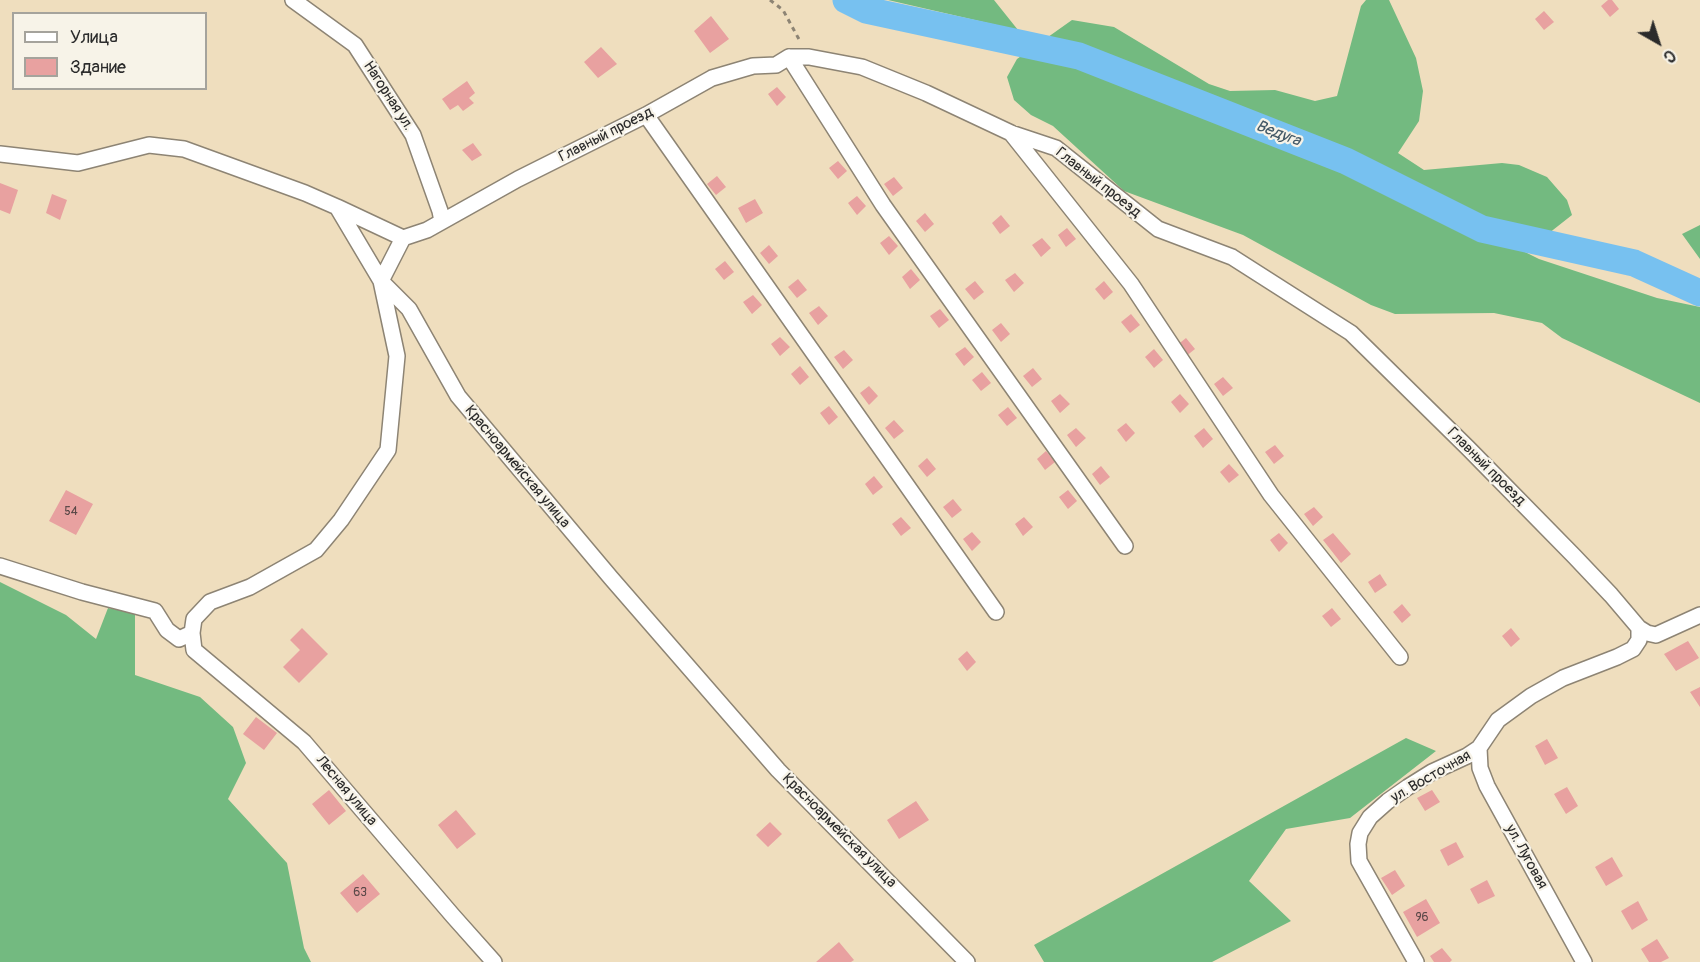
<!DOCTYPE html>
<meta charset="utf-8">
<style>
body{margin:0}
#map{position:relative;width:1700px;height:962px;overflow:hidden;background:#efdebe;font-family:Pangolin,sans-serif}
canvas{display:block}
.legend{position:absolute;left:12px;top:12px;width:195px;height:78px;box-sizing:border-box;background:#f7f3e8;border:2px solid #a5a39c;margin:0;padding:8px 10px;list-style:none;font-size:18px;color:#2b2b2b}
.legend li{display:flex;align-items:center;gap:12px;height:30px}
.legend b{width:30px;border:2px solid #a5a39c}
.north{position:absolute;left:1628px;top:12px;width:60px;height:60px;-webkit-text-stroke:4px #f7f3e8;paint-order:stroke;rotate:141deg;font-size:16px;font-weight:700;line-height:24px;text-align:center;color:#2b2b2b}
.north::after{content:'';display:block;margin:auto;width:21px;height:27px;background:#2b2b2b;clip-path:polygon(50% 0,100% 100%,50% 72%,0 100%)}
</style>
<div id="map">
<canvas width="1700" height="962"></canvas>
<ul class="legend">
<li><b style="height:8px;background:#fff"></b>Улица</li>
<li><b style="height:16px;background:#e8a1a0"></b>Здание</li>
</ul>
<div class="north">С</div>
</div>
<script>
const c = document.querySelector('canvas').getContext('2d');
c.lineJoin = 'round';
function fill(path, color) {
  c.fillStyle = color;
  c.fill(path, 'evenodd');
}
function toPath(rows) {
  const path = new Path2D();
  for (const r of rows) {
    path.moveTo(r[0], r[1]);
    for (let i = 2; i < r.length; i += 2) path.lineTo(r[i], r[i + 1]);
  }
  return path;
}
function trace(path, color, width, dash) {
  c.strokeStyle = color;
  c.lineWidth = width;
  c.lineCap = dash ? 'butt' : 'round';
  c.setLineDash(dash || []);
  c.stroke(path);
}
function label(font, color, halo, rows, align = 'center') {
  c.font = font + ' Pangolin,sans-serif';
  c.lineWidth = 4.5;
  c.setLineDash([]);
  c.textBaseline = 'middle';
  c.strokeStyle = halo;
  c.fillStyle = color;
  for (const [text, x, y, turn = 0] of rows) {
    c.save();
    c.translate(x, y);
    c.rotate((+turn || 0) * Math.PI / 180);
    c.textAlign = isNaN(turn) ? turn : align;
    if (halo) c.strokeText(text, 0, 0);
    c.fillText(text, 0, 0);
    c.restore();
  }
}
fill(toPath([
 [888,0,994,0,1018,30],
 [1366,0,1389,0,1416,58,1423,91,1419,121,1398,153,1424,170,1502,163,1519,165,1547,177,1567,200,1572,215,1525,252,1539,259,1657,298,1700,307,1700,403,1562,338,1542,323,1494,313,1395,314,1371,305,1243,235,1124,191,1053,126,1031,115,1014,100,1007,77,1017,59,1072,20,1114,27,1209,84,1230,91,1275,90,1315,101,1337,96,1361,6],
 [1700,225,1700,259,1682,234],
 [0,582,66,615,96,639,108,608,135,613,135,675,200,697,233,727,246,763,228,799,287,863,304,948,311,962,0,962],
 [1406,738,1436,751,1350,818,1286,829,1249,881,1291,921,1212,962,1044,962,1034,945]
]), '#73ba80');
trace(toPath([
 [846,0,866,10,1079,56,1346,161,1482,229,1634,263,1700,293]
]), '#77c1f0', 27);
fill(toPath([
 [1608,0,1612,0,1619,9,1610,17,1601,6],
 [1544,11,1554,22,1544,30,1535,19],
 [711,16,729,39,710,53,694,31],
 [601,47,617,64,598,78,584,62],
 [467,81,475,93,469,98,474,103,463,111,458,105,450,110,442,99],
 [777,87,786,97,777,106,768,94],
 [473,143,482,155,472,161,462,150],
 [838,161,847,171,838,179,829,168],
 [717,176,726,187,716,195,707,184],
 [894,177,903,188,893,196,884,184],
 [0,183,18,190,10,214,0,210],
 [52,194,67,200,60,220,46,213],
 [857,196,866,206,857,215,848,203],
 [755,199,763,213,746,223,738,208],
 [925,213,934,224,925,232,916,221],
 [1001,215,1010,226,1000,234,992,223],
 [1067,228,1076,239,1066,247,1058,235],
 [889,236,898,246,889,255,880,243],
 [1042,238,1051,248,1041,257,1032,245],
 [769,245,778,256,769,264,760,253],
 [725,261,734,272,724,280,715,269],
 [911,269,920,280,910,289,902,277],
 [1015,273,1024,283,1014,292,1005,280],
 [798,279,807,290,797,298,788,287],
 [975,281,984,292,974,300,965,289],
 [1104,281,1113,292,1104,300,1095,289],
 [753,295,762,305,752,314,743,302],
 [819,306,828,316,818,325,809,313],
 [940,309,949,320,939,328,930,316],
 [1131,314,1140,325,1130,333,1121,322],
 [1001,323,1010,334,1001,342,992,330],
 [780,337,790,347,780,356,771,344],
 [1186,338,1195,349,1185,357,1176,346],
 [965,347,974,357,964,366,955,354],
 [1154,349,1163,360,1154,368,1145,357],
 [844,350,853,360,843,369,834,357],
 [800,366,809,377,800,385,791,374],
 [1033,368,1042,379,1032,387,1023,376],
 [982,372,991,383,981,391,972,380],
 [1223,377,1233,388,1223,396,1214,384],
 [869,386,878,396,869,405,860,393],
 [1060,394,1070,404,1060,413,1051,401],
 [1180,394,1189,404,1180,413,1171,402],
 [829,406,838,417,829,425,820,413],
 [1008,407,1017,418,1007,426,998,415],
 [894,420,904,431,894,439,885,428],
 [1126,423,1135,433,1126,442,1117,430],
 [1076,428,1086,438,1076,447,1067,435],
 [1204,428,1213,439,1203,448,1194,436],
 [1275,445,1284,456,1274,464,1265,452],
 [1046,451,1055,462,1045,470,1037,459],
 [927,458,936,469,927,477,918,466],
 [1229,464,1239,475,1229,483,1220,472],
 [1101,466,1110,477,1100,485,1092,474],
 [874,476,883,487,873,495,865,484],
 [66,490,93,504,76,535,49,521],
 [1068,490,1077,501,1068,509,1059,497],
 [953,499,962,510,952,518,943,507],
 [1314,507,1323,517,1313,526,1304,514],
 [901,517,911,528,901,536,892,524],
 [1024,517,1033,527,1023,536,1015,524],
 [972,532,981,542,972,551,963,539],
 [1279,533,1288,543,1279,552,1270,540],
 [1333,533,1351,554,1341,563,1323,540],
 [1380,574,1387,585,1375,593,1368,582],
 [1402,604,1411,615,1402,623,1393,612],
 [1332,608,1341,619,1331,627,1322,616],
 [302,628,328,654,299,683,283,667,300,650,290,640],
 [1511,628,1520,639,1511,647,1502,636],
 [1688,641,1699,658,1676,671,1664,654],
 [967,651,976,662,967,671,958,659],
 [1700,687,1700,707,1690,692],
 [256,717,277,733,264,750,243,734],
 [1547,739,1558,758,1545,765,1535,746],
 [1567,787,1578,806,1566,814,1554,794],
 [329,790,346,811,329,825,312,804],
 [1432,790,1440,802,1425,811,1417,798],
 [916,801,929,820,899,839,887,820],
 [456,810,476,834,457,849,438,825],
 [770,822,782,834,768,847,756,835],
 [1456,842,1464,857,1448,866,1440,850],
 [1612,857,1623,876,1606,886,1595,867],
 [1395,870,1405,886,1392,895,1381,878],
 [363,874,380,894,357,913,340,893],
 [1487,880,1495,896,1478,904,1470,889],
 [1426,899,1440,923,1417,937,1403,912],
 [1638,901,1648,920,1632,930,1621,911],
 [1657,939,1669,958,1661,962,1649,962,1641,949],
 [839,942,854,960,851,962,816,962],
 [1442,948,1452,960,1450,962,1434,962,1430,956]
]), '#e8a1a0');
const street = toPath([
 [293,0,355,45,413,135,440,211,442,221],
 [789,57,883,205,1125,546],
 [646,115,996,612],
 [1011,133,1131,284,1271,495,1400,657],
 [0,154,78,163,149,145,184,149,305,193,337,207,381,281,409,309,458,396,611,578,778,770,967,962],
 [337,207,403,238],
 [381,281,403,238,427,230,518,179,646,115,712,78,753,66,776,65,789,57,809,57,862,67,926,93,1011,133,1056,148,1158,229,1232,257,1351,333,1468,448,1574,556,1611,595,1639,628],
 [381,281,397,356,388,450,341,520,316,550,250,587,210,602,194,619,192,633,194,650,304,742,453,916,494,962],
 [0,566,82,592,155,611,167,630,179,639,192,633],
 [1479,748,1480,768,1487,786,1584,962],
 [1416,962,1359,861,1358,844,1360,833,1370,817,1388,801,1408,787,1432,772,1467,756,1479,748,1498,720,1531,696,1563,678,1617,657,1633,649,1639,640,1639,628,1647,633,1656,635,1700,615]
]);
trace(street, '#8d8474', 18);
trace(toPath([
 [770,0,783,10,801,43]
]), '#8d8474', 3, [4.5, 4.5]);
trace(street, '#fff', 15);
label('12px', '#5a4848', null, [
 ["54",71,512],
 ["63",360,893],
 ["96",1422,918]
]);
label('15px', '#2b2b2b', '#f7f3e8', [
 ["Нагорная ул.",388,96,57],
 ["Главный проезд",606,135,-27],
 ["Главный проезд",1098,183,38],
 ["Красноармейская улица",517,467,50],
 ["Главный проезд",1486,467,45],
 ["ул. Восточная",1431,777,-30],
 ["Лесная улица",346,791,50],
 ["Красноармейская улица",839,831,45],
 ["ул. Луговая",1526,857,61]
]);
label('italic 16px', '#425866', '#f7f3e8', [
 ["Ведуга",1278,134,21]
]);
</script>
